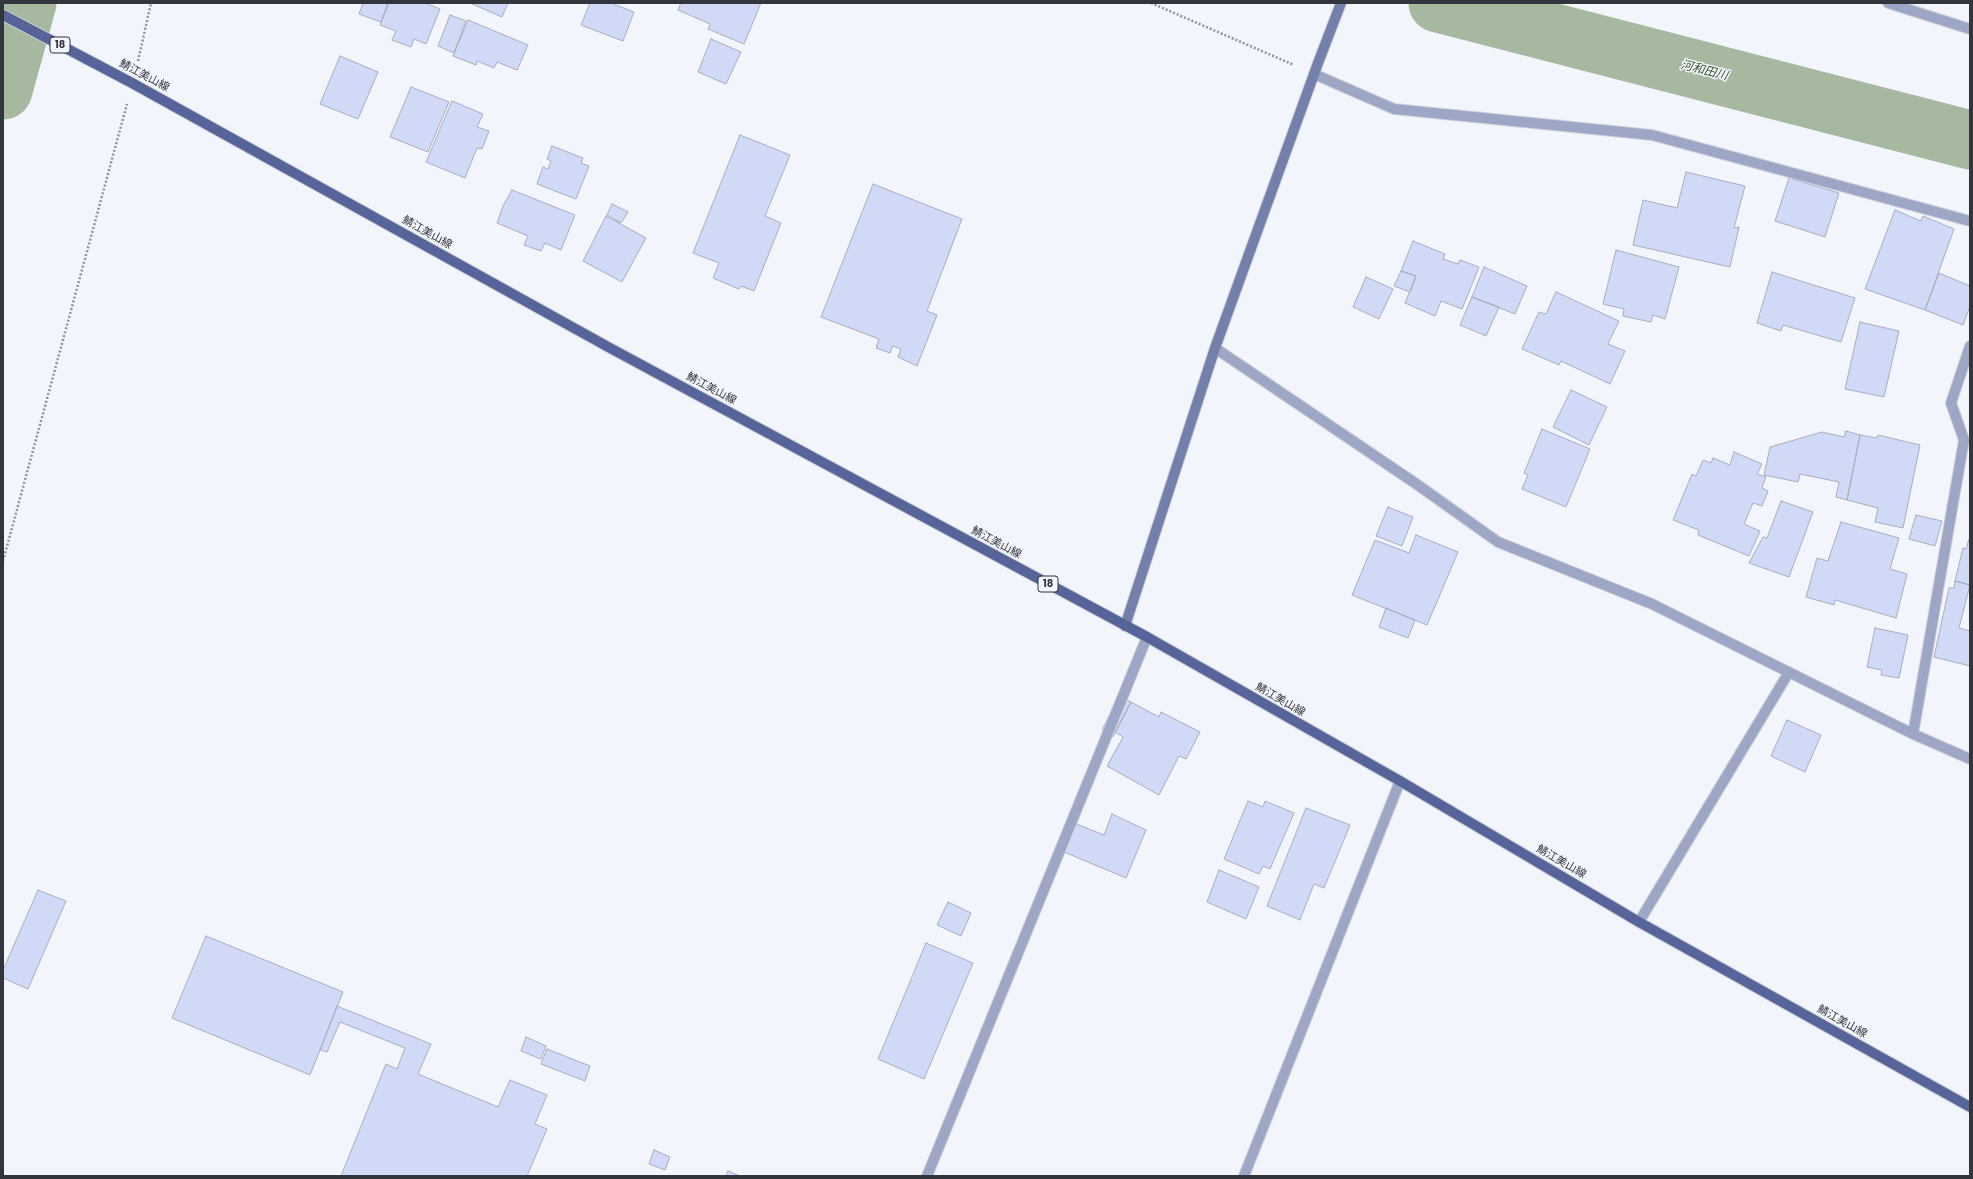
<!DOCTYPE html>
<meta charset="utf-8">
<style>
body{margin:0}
#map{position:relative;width:1973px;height:1179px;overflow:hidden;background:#f3f5fd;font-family:Poppins,sans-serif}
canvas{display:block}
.frame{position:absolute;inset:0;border:4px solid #33353c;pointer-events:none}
</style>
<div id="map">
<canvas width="1973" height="1179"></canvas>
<div class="frame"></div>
</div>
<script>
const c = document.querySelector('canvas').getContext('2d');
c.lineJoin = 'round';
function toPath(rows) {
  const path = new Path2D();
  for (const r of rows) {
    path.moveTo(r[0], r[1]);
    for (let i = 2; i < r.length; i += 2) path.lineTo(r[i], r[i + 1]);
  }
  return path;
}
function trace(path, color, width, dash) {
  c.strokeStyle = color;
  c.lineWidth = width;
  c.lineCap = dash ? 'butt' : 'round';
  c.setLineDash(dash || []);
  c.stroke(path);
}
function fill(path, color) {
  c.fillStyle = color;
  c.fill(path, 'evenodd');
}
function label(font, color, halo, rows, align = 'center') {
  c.font = font + ' Poppins,"Noto Sans JP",sans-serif';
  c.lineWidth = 3;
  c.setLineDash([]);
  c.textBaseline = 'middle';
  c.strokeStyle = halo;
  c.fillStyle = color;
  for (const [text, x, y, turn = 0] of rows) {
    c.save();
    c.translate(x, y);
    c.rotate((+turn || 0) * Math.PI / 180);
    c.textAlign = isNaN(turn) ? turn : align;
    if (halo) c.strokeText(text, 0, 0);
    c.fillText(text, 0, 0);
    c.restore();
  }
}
trace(toPath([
 [1438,3,1970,140],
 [3,90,27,3]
]), '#a6b9a0', 59);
const building = toPath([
 [363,3,388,3,381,22,359,14,363,3],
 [389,3,425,3,440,9,426,44,414,39,411,47,392,40,396,31,380,25,389,3],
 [470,3,508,3,502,17,470,3],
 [590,3,611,3,634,12,623,41,581,25,590,3],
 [681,3,761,3,744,44,708,29,710,24,678,10,681,3],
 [450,15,466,21,454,53,438,46,450,15],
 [468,20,528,45,517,70,497,62,494,68,477,61,476,65,453,56,468,20],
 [711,39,741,52,726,84,698,72,711,39],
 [340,56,378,72,358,119,320,104,340,56],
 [411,87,449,102,428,152,390,137,411,87],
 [452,101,483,114,477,127,489,131,482,149,477,148,465,178,426,162,452,101],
 [740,135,790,155,765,216,781,223,754,291,741,286,739,289,713,278,719,263,693,253,740,135],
 [552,146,583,158,581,163,589,166,576,199,537,184,543,167,548,169,551,161,547,159,552,146],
 [1686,172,1745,186,1734,228,1739,227,1730,267,1633,245,1643,200,1677,208,1686,172],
 [1789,178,1839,193,1825,237,1775,221,1789,178],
 [873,184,962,219,927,311,937,315,917,366,898,357,901,349,893,346,890,353,876,348,879,339,821,317,873,184],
 [512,190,575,215,561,250,545,243,541,251,524,245,528,236,497,223,503,206,512,190],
 [612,204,628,212,621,223,607,215,612,204],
 [1895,210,1921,221,1923,216,1954,229,1925,310,1865,289,1895,210],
 [606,216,646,238,622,282,583,261,606,216],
 [1413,241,1445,254,1443,259,1458,264,1460,260,1479,267,1462,309,1441,301,1435,316,1405,303,1416,276,1401,271,1413,241],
 [1616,250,1679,267,1665,319,1653,315,1651,322,1623,316,1624,309,1603,304,1616,250],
 [1484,267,1527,286,1515,314,1472,297,1484,267],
 [1401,271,1416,276,1410,292,1394,286,1401,271],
 [1772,272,1855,298,1841,342,1783,325,1781,331,1757,323,1772,272],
 [1939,273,1970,286,1970,306,1963,325,1925,310,1939,273],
 [1366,277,1393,289,1379,319,1353,307,1366,277],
 [1556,292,1619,321,1608,344,1625,351,1610,384,1561,361,1559,365,1522,349,1539,312,1546,314,1556,292],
 [1472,297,1499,307,1486,336,1460,325,1472,297],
 [1860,322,1899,331,1884,397,1845,389,1860,322],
 [1571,390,1607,407,1589,445,1553,427,1571,390],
 [1542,429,1590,449,1566,507,1522,489,1528,475,1524,473,1542,429],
 [1846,431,1860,435,1847,500,1836,497,1839,482,1800,474,1798,482,1764,475,1770,447,1822,432,1844,437,1846,431],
 [1860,435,1877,438,1878,435,1920,445,1903,528,1875,522,1878,508,1847,500,1860,435],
 [1734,452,1762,464,1757,474,1766,477,1762,488,1768,491,1762,506,1753,503,1744,524,1760,531,1749,556,1698,535,1699,530,1673,520,1692,474,1696,476,1703,460,1711,463,1713,458,1730,465,1734,452],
 [1781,501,1813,512,1789,577,1749,563,1763,537,1767,538,1781,501],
 [1388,507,1413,517,1402,546,1376,536,1388,507],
 [1916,515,1942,521,1935,546,1909,539,1916,515],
 [1841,522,1899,538,1890,569,1907,574,1896,618,1835,600,1834,605,1806,597,1817,558,1828,561,1841,522],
 [1416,535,1458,552,1427,625,1352,595,1375,540,1409,553,1416,535],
 [1970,536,1970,585,1955,581,1963,548,1966,549,1970,536],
 [1955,581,1970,585,1959,628,1970,631,1970,666,1934,657,1949,588,1954,588,1955,581],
 [1386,608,1415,620,1408,638,1379,627,1386,608],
 [1875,628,1908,635,1899,678,1881,675,1882,670,1867,667,1875,628],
 [1119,696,1131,702,1113,737,1102,730,1119,696],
 [1131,702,1159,717,1161,712,1200,732,1186,759,1179,756,1159,795,1107,766,1123,737,1115,732,1131,702],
 [1787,720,1821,735,1805,772,1771,756,1787,720],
 [1248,801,1263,807,1265,801,1294,813,1270,869,1263,866,1259,874,1224,859,1248,801],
 [1306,808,1350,825,1324,888,1314,884,1300,920,1267,906,1306,808],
 [1112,814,1146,830,1126,878,1057,849,1069,821,1104,835,1112,814],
 [1219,870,1259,887,1246,919,1207,902,1219,870],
 [38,890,66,901,28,989,3,978,3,970,38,890],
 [948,902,971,913,961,936,937,925,948,902],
 [206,936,343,992,310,1075,172,1018,206,936],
 [926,943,973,963,924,1079,878,1059,926,943],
 [337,1006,431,1044,418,1074,498,1107,510,1080,547,1095,535,1124,547,1129,527,1176,341,1176,386,1064,397,1069,405,1048,340,1022,327,1052,320,1050,337,1006],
 [526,1037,546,1046,541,1059,521,1051,526,1037],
 [547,1049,590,1066,585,1081,541,1064,547,1049],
 [654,1150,670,1157,665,1170,649,1164,654,1150],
 [728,1171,740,1176,726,1176,728,1171]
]);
fill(building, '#d0d9f6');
trace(building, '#a7adbe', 1);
const street = toPath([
 [1888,3,1970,29],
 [1314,74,1394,109,1652,135,1970,221],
 [1215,348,1415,483,1498,542,1652,604,1913,734,1970,759],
 [1913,734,1964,440,1951,403,1970,346],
 [1639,922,1789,672],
 [927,1176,1147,637],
 [1244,1176,1400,781]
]);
const secondary = toPath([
 [1125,626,1215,348,1318,63,1341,3]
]);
const primary = toPath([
 [3,15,132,83,610,348,1147,637,1400,781,1639,922,1970,1107]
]);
trace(street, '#d0d2da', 12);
trace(secondary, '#d0d2da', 12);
trace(primary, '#d0d2da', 12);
trace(toPath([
 [1151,3,1294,65],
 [138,61,151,3],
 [3,561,127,104]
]), '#90929a', 2.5, [2, 2]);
trace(street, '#9da7c5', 10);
trace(secondary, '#7380ac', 10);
trace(primary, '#566499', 10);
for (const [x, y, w] of [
 [60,45,20],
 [1048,584,20]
]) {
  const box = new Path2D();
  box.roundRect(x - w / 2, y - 8, w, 16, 3);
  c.fillStyle = '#f3f5fd';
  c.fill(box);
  trace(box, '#33353c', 1);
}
label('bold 10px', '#33353c', null, [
 ["18",60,45],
 ["18",1048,584]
]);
label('11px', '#33353c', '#f3f5fd', [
 ["鯖江美山線",144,76,28],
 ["鯖江美山線",427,233,29],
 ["鯖江美山線",711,389,28],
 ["鯖江美山線",996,543,28],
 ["鯖江美山線",1280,700,30],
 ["鯖江美山線",1561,862,30],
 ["鯖江美山線",1842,1022,29]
]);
label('italic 12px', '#3a5830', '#f3f5fd', [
 ["河和田川",1704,71,14]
]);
</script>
